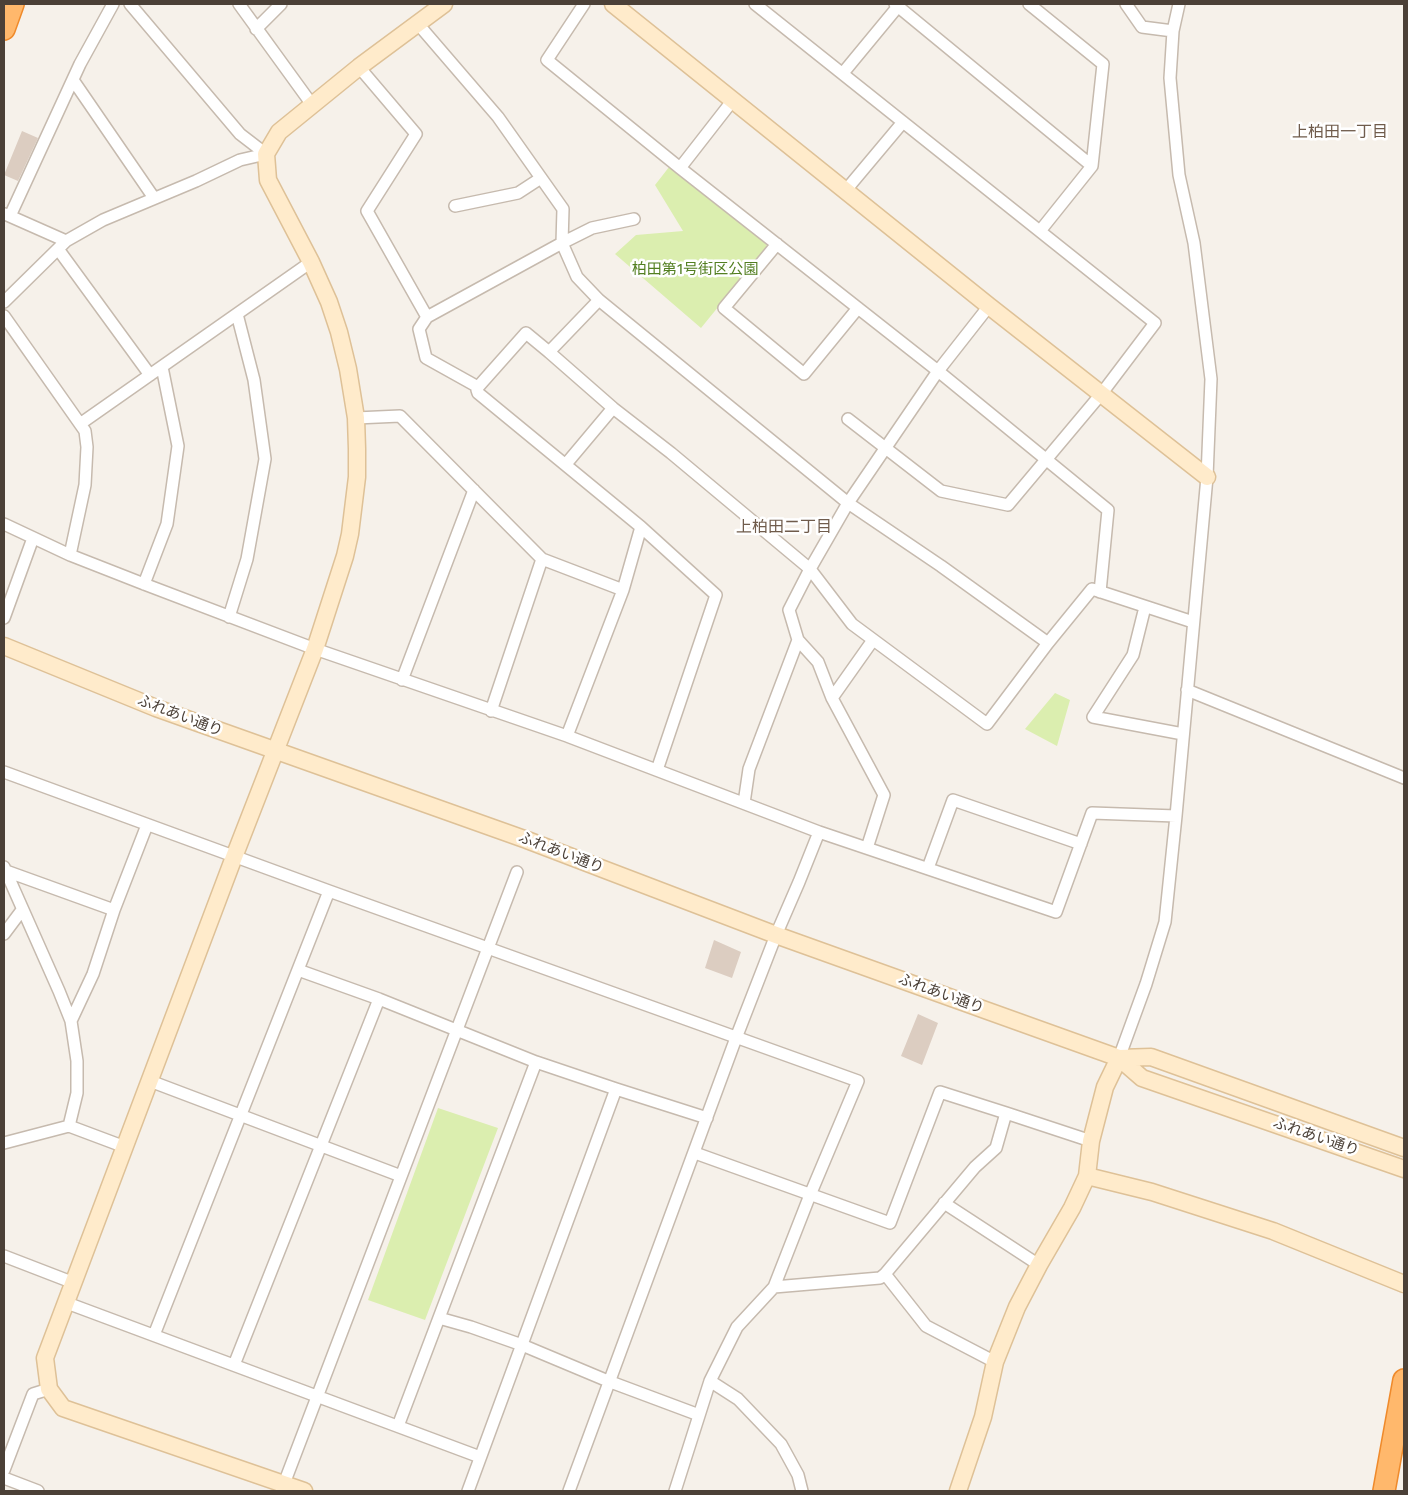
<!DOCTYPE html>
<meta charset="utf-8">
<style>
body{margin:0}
#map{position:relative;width:1408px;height:1495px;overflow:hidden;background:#f6f1ea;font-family:"Fira Sans",sans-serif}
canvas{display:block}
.frame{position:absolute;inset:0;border:5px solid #4b4037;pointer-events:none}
</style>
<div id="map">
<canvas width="1408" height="1495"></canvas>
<div class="frame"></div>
</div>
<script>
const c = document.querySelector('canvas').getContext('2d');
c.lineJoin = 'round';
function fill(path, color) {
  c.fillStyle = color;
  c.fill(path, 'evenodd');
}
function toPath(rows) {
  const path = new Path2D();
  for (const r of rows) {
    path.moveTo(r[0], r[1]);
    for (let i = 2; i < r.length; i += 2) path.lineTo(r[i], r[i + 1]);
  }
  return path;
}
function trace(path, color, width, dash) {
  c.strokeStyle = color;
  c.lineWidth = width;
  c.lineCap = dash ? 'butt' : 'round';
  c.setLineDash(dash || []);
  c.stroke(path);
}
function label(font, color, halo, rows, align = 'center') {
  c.font = font + ' "Fira Sans","Noto Sans JP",sans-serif';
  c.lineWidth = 5;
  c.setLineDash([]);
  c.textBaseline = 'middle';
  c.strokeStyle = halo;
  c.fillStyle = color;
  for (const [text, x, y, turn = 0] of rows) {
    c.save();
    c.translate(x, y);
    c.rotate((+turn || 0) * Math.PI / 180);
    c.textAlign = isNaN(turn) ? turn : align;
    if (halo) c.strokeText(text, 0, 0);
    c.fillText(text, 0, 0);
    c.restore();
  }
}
fill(toPath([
 [673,162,765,237,767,247,701,328,615,254,636,235,683,231,655,185],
 [1055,693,1070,700,1057,746,1025,729],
 [438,1108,498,1128,425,1320,368,1300]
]), '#dbeeaf');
fill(toPath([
 [22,131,38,138,18,181,4,175],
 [714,940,741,952,732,978,705,968],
 [918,1014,938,1023,922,1065,901,1056]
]), '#dccdc1');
const street = toPath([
 [130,4,240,134,266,154],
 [239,4,313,106],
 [584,4,547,60,680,168,938,371,1108,510,1100,592],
 [755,4,1155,323,1102,393,1008,505,941,491,848,419],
 [895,4,1092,166],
 [1029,4,1103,64,1092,166,1040,231],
 [1126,4,1142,27,1173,31],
 [418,24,498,117,563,209,562,243,577,277,599,300,848,503,941,566,1048,643,1092,589,1193,622],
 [256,29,281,4],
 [359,67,416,134,367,211,427,317],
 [843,73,900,4],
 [73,80,154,198],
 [680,168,733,100],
 [846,190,903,122],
 [455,206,518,193,541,178],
 [5,214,66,241],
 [10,216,80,64,113,4],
 [777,244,724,308,804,374,858,308],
 [58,249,150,375],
 [4,302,66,241,103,220,196,181,240,160,266,154],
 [4,316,85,431,87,447,85,485,70,555],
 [549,352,613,408,671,453,810,569,852,624,987,724,1048,643],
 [478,387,426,358,419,329,427,317,562,243,592,228,634,219],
 [356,418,400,416,542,559,623,590],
 [80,424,311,262],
 [566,464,613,408],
 [4,524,70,555,144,584,315,649,567,736,819,832,1056,912,1092,813,1176,816],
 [641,527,716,595,657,770],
 [144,584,167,524,178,446,162,367],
 [1145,607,1133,655,1093,717,1183,734],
 [229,617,247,559,265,459,254,380,237,314],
 [4,618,33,538],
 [798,640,818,662,832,698,884,795,867,848],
 [402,680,474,490],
 [1187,690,1404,778],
 [832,698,873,640],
 [491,711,542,559],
 [567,736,623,590,641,527,478,393,477,390,478,387,526,333,549,352,599,300],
 [4,772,329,891,858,1081,810,1195,774,1287,737,1327,710,1381,675,1491],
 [744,803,749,769,798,640,789,610,810,569,848,503,938,371,989,306],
 [4,867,59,991,71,1021,77,1061,77,1093,69,1126],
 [928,868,953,800,1081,844],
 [6,871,114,910],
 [4,934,22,910],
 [298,970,379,999,536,1062,616,1089,707,1118],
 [71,1021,93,974,114,910,147,825],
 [1119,1058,1146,984,1165,922,1176,816,1207,477,1211,379,1194,243,1179,175,1170,78,1173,31,1179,4],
 [150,1081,401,1176],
 [4,1143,69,1126,125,1147],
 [695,1153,890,1223,940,1092,1006,1113],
 [944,1203,1039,1265],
 [4,1256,74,1283],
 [885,1274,926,1326,995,1362],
 [774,1287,880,1278,885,1274,975,1167,996,1148,1006,1113,1091,1141],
 [67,1303,480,1457],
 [439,1318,471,1327,522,1345,608,1381,699,1415],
 [154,1335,329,891],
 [234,1365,379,999],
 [710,1381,738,1399,781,1444,798,1475,802,1491],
 [398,1426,536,1062],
 [4,1470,33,1394,49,1389],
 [4,1478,38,1491],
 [282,1489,517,872],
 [468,1491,616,1089],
 [569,1491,736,1038,776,935,799,882,819,832]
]);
const secondary = toPath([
 [613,4,989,306,1207,477],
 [4,646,156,708,527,840,776,935,1119,1058,1151,1057,1404,1148],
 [1119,1058,1142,1078,1404,1169],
 [1087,1176,1152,1192,1273,1231,1404,1284],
 [304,1491,63,1408,49,1389,45,1358,234,857,315,649,345,556,350,534,357,477,357,449,356,418,348,369,339,332,329,302,311,262,268,180,266,154,279,132,359,67,444,4],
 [958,1491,983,1417,995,1362,1017,1307,1039,1265,1072,1208,1087,1176,1091,1141,1105,1087,1119,1058]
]);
const highway = toPath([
 [4,29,13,4],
 [1384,1491,1404,1380]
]);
trace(street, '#c6baae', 14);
trace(secondary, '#dec197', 19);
trace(highway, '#ef8a2b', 24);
trace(street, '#fff', 11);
trace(secondary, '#ffebcb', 16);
trace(highway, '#ffb86c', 21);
label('15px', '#537f21', '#fff', [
 ["柏田第1号街区公園",695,270]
]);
label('15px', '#4b4037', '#fff', [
 ["ふれあい通り",180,716,21],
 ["ふれあい通り",561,853,21],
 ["ふれあい通り",941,994,20],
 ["ふれあい通り",1316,1137,19]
]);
label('16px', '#705c4c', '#fff', [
 ["上柏田一丁目",1340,133],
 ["上柏田二丁目",784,528]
]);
</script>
